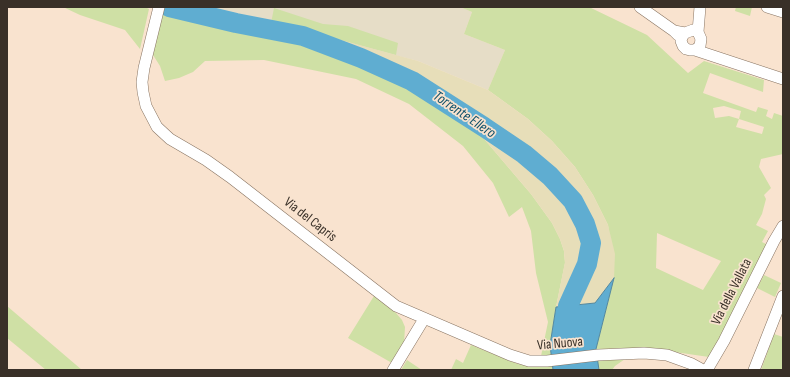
<!DOCTYPE html>
<style>
body{margin:0}
#map{position:relative;width:790px;height:377px;overflow:hidden;background:#f9e3cf;font-family:"Sofia Sans Condensed",sans-serif}
canvas{display:block}
.frame{position:absolute;inset:0;border:8px solid #393028;pointer-events:none}
</style>
<div id="map">
<canvas width="790" height="377"></canvas>
<div class="frame"></div>
</div>
<script>
const c = document.querySelector('canvas').getContext('2d');
c.lineJoin = 'round';
function fill(path, color) {
  c.fillStyle = color;
  c.fill(path, 'evenodd');
}
function toPath(rows) {
  const path = new Path2D();
  for (const r of rows) {
    path.moveTo(r[0], r[1]);
    for (let i = 2; i < r.length; i += 2) path.lineTo(r[i], r[i + 1]);
  }
  return path;
}
function trace(path, color, width, dash) {
  c.strokeStyle = color;
  c.lineWidth = width;
  c.lineCap = dash ? 'butt' : 'round';
  c.setLineDash(dash || []);
  c.stroke(path);
}
function label(font, color, halo, rows, align = 'center') {
  c.font = font + ' "Sofia Sans Condensed",sans-serif';
  c.lineWidth = 3.5;
  c.setLineDash([]);
  c.textBaseline = 'middle';
  c.strokeStyle = halo;
  c.fillStyle = color;
  for (const [text, x, y, turn = 0] of rows) {
    c.save();
    c.translate(x, y);
    c.rotate((+turn || 0) * Math.PI / 180);
    c.textAlign = isNaN(turn) ? turn : align;
    if (halo) c.strokeText(text, 0, 0);
    c.fillText(text, 0, 0);
    c.restore();
  }
}
fill(toPath([
 [209,7,460,7,472,12,464,34,505,50,488,90,418,61,226,13]
]), '#e6ddc7');
fill(toPath([
 [63,7,145,7,149,9,140,49,125,30,80,15],
 [460,7,589,7,647,35,688,73,704,61,764,80,763,92,710,73,703,93,756,112,758,107,768,110,766,116,772,119,774,113,783,116,783,154,761,159,759,167,771,188,764,195,766,199,762,214,756,225,768,231,762,242,768,245,729,323,709,357,647,348,596,349,614,278,608,225,593,195,575,167,552,141,528,119,488,90,505,50,464,34,472,12],
 [724,106,741,111,739,119,729,116,715,118,713,108],
 [739,119,764,127,762,134,736,127],
 [657,233,721,261,703,290,656,268],
 [736,7,752,7,750,16,735,11],
 [274,8,323,24,348,26,398,43,396,55,322,35,271,23],
 [162,11,300,42,361,64,410,85,479,133,531,194,552,223,560,239,564,251,565,263,556,307,550,345,551,355,541,356,548,322,536,273,531,231,522,207,509,217,493,183,463,146,409,104,356,79,264,60,205,61,193,72,179,78,165,81,160,66,153,55],
 [764,275,781,283,775,297,757,288],
 [374,296,396,313,402,320,405,327,404,344,392,363,348,338],
 [7,306,82,370,46,370,7,338],
 [774,334,783,337,783,370,761,370],
 [471,345,518,364,531,366,552,366,553,370,451,370,456,359,463,363],
 [625,359,615,366,612,370,599,370,597,360],
 [407,360,422,370,401,370]
]), '#cfe0a5');
fill(toPath([
 [163,7,209,7,226,13,322,35,418,61,488,90,528,119,552,141,575,167,593,195,608,225,615,254,614,278,595,303,556,307,565,262,564,251,560,239,552,223,531,194,479,133,410,85,361,64,300,42,162,11]
]), '#e7deb9');
const water = toPath([
 [614,278,596,349,599,370,553,370,550,345,556,307,595,303,614,278]
]);
fill(water, '#5fadd1');
trace(water, '#54889e', 1);
trace(toPath([
 [169,7,236,23,303,36,361,58,412,81,484,127,524,154,550,176,573,201,585,224,591,243,587,264,568,306,568,370]
]), '#5fadd1', 20);
const minor = toPath([
 [159,7,144,68,142,82,143,92,146,106,157,127,170,139,206,160,230,177,396,306,510,355,529,361,547,361,598,355,644,353,667,355,692,364,703,370],
 [640,7,674,31,678,35],
 [767,7,783,12],
 [674,31,685,33,693,30,698,32,701,39,700,46,695,50,690,50,686,49,683,46,681,41,682,37,685,33],
 [698,32,700,7],
 [695,50,783,79],
 [393,370,424,319],
 [707,370,724,341,774,241,783,226],
 [754,370,783,296]
]);
trace(minor, '#887462', 12);
trace(minor, '#fff', 11);
label('14px', '#393028', '#f9e3cf', [
 ["Via del Capris",310,220,38],
 ["Via della Vallata",732,292,-63],
 ["Via Nuova",560,344,-5]
]);
label('italic 15px', '#12526b', '#f9e3cf', [
 ["Torrente Ellero",464,115,34]
]);
</script>
